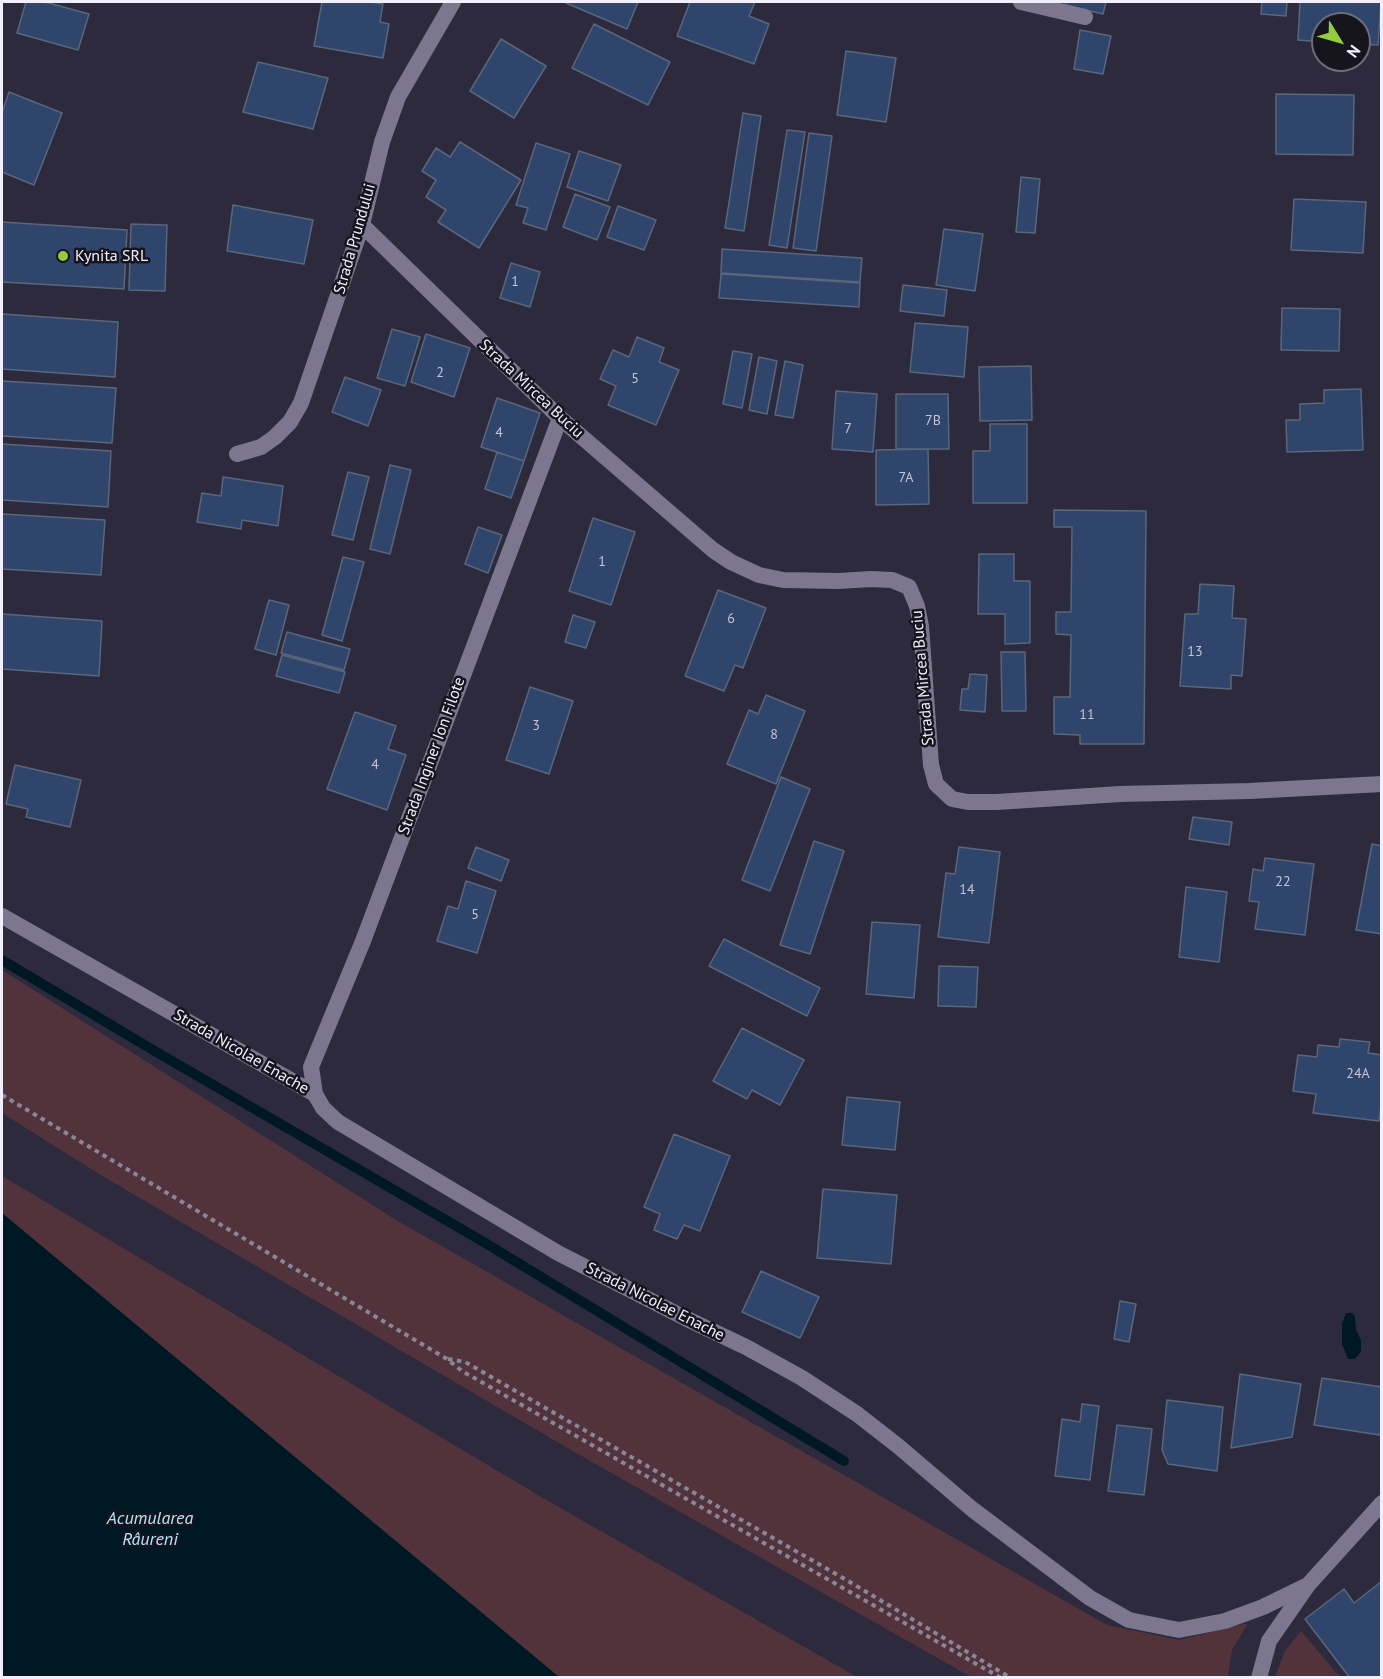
<!DOCTYPE html>
<meta charset="utf-8">
<style>
body{margin:0}
#map{position:relative;width:1383px;height:1679px;overflow:hidden;background:#2e2a3e;font-family:"PT Sans",sans-serif}
canvas{display:block}
.frame{position:absolute;inset:0;border:3px solid #f2effd;pointer-events:none}
.north{position:absolute;left:1311px;top:12px;width:60px;height:60px;box-sizing:border-box;background:#16141d;border:2px solid #6e6c77;border-radius:50%;rotate:127deg;font-size:16px;font-weight:700;line-height:24px;text-align:center;color:#f2effd}
.north::after{content:'';display:block;margin:auto;width:21px;height:27px;background:#94cc3c;clip-path:polygon(50% 0,100% 100%,50% 72%,0 100%)}
</style>
<div id="map">
<canvas width="1383" height="1679"></canvas>
<div class="frame"></div>
<div class="north">N</div>
</div>
<script>
const c = document.querySelector('canvas').getContext('2d');
c.lineJoin = 'round';
function fill(path, color) {
  c.fillStyle = color;
  c.fill(path, 'evenodd');
}
function toPath(rows) {
  const path = new Path2D();
  for (const r of rows) {
    path.moveTo(r[0], r[1]);
    for (let i = 2; i < r.length; i += 2) path.lineTo(r[i], r[i + 1]);
  }
  return path;
}
function trace(path, color, width, dash) {
  c.strokeStyle = color;
  c.lineWidth = width;
  c.lineCap = dash ? 'butt' : 'round';
  c.setLineDash(dash || []);
  c.stroke(path);
}
function label(font, color, halo, rows, align = 'center') {
  c.font = font + ' "PT Sans",sans-serif';
  c.lineWidth = 5;
  c.setLineDash([]);
  c.textBaseline = 'middle';
  c.strokeStyle = halo;
  c.fillStyle = color;
  for (const [text, x, y, turn = 0] of rows) {
    c.save();
    c.translate(x, y);
    c.rotate((+turn || 0) * Math.PI / 180);
    c.textAlign = isNaN(turn) ? turn : align;
    if (halo) c.strokeText(text, 0, 0);
    c.fillText(text, 0, 0);
    c.restore();
  }
}
fill(toPath([
 [2,970,396,1220,1107,1625,1179,1640,1248,1623,1232,1650,1228,1677,971,1677,571,1450,104,1177,2,1113],
 [2,1176,550,1502,857,1677,559,1677,2,1213],
 [1301,1631,1340,1677,1275,1677,1285,1651]
]), '#52323b');
fill(toPath([
 [2,1213,559,1677,2,1677],
 [1346,1313,1352,1313,1355,1316,1356,1330,1361,1340,1361,1351,1358,1356,1354,1359,1348,1359,1342,1344,1342,1324]
]), '#001824');
trace(toPath([
 [2,960,153,1050,482,1241,844,1461]
]), '#001824', 10);
const building = toPath([
 [26,2,45,2,89,14,78,50,17,33,26,2],
 [322,2,370,2,383,4,380,22,389,24,383,58,314,46,322,2],
 [566,2,638,2,627,29,566,3,566,2],
 [690,2,755,2,749,16,769,24,754,64,677,36,690,2],
 [1066,2,1106,2,1103,14,1065,5,1066,2],
 [1262,2,1287,2,1286,16,1261,14,1262,2],
 [1300,2,1381,2,1378,45,1359,44,1359,24,1323,24,1323,42,1298,40,1300,2],
 [594,24,670,62,648,105,572,68,594,24],
 [1080,30,1111,36,1103,74,1074,69,1080,30],
 [501,39,546,66,514,118,470,91,501,39],
 [846,51,896,58,886,122,837,115,846,51],
 [258,62,328,78,313,129,243,112,258,62],
 [9,92,62,113,34,185,2,172,2,113,9,92],
 [1276,94,1354,95,1353,155,1276,154,1276,94],
 [743,113,761,116,744,231,725,228,743,113],
 [787,130,805,132,787,248,769,245,787,130],
 [809,133,832,136,816,251,793,248,809,133],
 [460,142,521,180,479,248,438,222,446,210,426,197,436,180,422,171,436,148,450,157,460,142],
 [536,143,570,154,546,230,523,223,528,208,516,205,536,143],
 [579,151,621,165,608,201,567,187,579,151],
 [1021,177,1040,179,1035,233,1016,232,1021,177],
 [575,194,610,207,597,240,563,227,575,194],
 [1294,199,1366,202,1363,253,1291,250,1294,199],
 [233,205,313,220,304,264,227,251,233,205],
 [618,206,656,220,644,250,607,237,618,206],
 [2,222,127,230,124,289,2,282,2,222],
 [131,224,167,225,165,291,129,290,131,224],
 [944,229,983,234,975,291,936,285,944,229],
 [722,249,862,258,860,282,721,273,722,249],
 [511,263,540,272,530,307,500,298,511,263],
 [721,274,860,283,859,307,719,298,721,274],
 [903,285,947,290,944,316,900,311,903,285],
 [1282,308,1340,309,1339,351,1281,350,1282,308],
 [2,314,118,322,115,377,2,369,2,314],
 [915,323,968,327,964,377,910,372,915,323],
 [392,329,420,337,405,386,377,378,392,329],
 [426,334,470,348,454,397,411,382,426,334],
 [637,337,664,348,659,362,679,370,656,425,608,405,616,386,600,379,613,350,629,357,637,337],
 [733,351,752,354,742,408,723,404,733,351],
 [759,357,777,361,767,414,749,410,759,357],
 [785,361,803,365,793,418,775,415,785,361],
 [1031,366,1032,420,980,421,979,367,1031,366],
 [345,377,381,390,368,426,332,412,345,377],
 [2,381,116,388,112,443,2,436,2,381],
 [1361,389,1363,450,1287,452,1286,420,1300,420,1300,404,1324,403,1324,390,1361,389],
 [836,391,877,394,873,452,832,449,836,391],
 [896,394,948,394,949,449,896,449,896,394],
 [497,398,540,413,524,461,481,447,497,398],
 [990,424,1027,424,1027,503,973,503,973,451,990,451,990,424],
 [2,444,111,451,108,507,2,500,2,444],
 [928,449,929,504,876,505,876,450,928,449],
 [497,452,524,461,511,498,485,489,497,452],
 [390,465,411,470,390,554,370,549,390,465],
 [348,472,369,477,353,540,332,535,348,472],
 [223,477,283,486,278,526,242,520,241,529,197,522,202,493,221,496,223,477],
 [1054,510,1146,511,1144,744,1080,744,1080,735,1054,734,1054,697,1070,697,1071,635,1056,634,1056,612,1071,612,1072,527,1054,527,1054,510],
 [2,514,105,520,101,575,2,569,2,514],
 [593,518,635,532,611,605,569,591,593,518],
 [478,527,502,535,488,573,465,564,478,527],
 [979,554,1014,554,1014,581,1030,581,1030,643,1005,644,1005,614,978,614,979,554],
 [343,557,364,562,342,641,322,635,343,557],
 [1200,584,1234,586,1232,618,1246,619,1242,676,1231,675,1231,689,1180,686,1185,614,1198,614,1200,584],
 [718,590,766,608,743,668,735,665,724,691,685,676,718,590],
 [269,600,289,605,276,655,255,649,269,600],
 [2,614,102,621,99,676,2,669,2,614],
 [573,615,595,622,586,648,565,642,573,615],
 [287,632,350,649,344,670,281,653,287,632],
 [1001,652,1025,652,1026,711,1002,711,1001,652],
 [282,655,345,672,339,693,276,676,282,655],
 [970,674,987,675,985,712,960,710,962,689,968,689,970,674],
 [530,687,573,701,549,774,506,760,530,687],
 [766,695,805,711,776,784,727,764,749,710,758,714,766,695],
 [355,712,396,726,388,749,406,755,387,810,327,789,355,712],
 [15,765,81,780,70,827,26,817,28,809,6,804,15,765],
 [781,777,810,789,770,891,742,880,781,777],
 [1193,817,1232,822,1229,845,1189,839,1193,817],
 [814,841,844,851,810,954,780,945,814,841],
 [1372,844,1382,846,1382,934,1356,930,1372,844],
 [476,847,509,860,501,881,468,868,476,847],
 [959,847,1000,852,989,943,938,937,946,873,955,874,959,847],
 [1265,858,1314,864,1305,935,1255,929,1259,902,1249,901,1253,869,1263,871,1265,858],
 [466,881,496,891,477,953,437,941,448,906,458,909,466,881],
 [1186,887,1227,892,1219,962,1179,957,1186,887],
 [872,922,920,925,914,998,866,994,872,922],
 [724,939,820,988,807,1016,709,966,724,939],
 [939,966,978,967,976,1007,938,1006,939,966],
 [742,1028,804,1060,780,1105,752,1090,747,1099,713,1081,742,1028],
 [1340,1039,1370,1042,1368,1053,1382,1055,1382,1098,1379,1121,1313,1113,1316,1094,1293,1091,1298,1055,1317,1057,1318,1045,1339,1047,1340,1039],
 [847,1097,900,1102,895,1150,842,1145,847,1097],
 [674,1134,730,1156,700,1231,684,1225,677,1239,654,1230,660,1214,644,1207,674,1134],
 [823,1189,897,1195,891,1264,817,1258,823,1189],
 [761,1271,819,1297,800,1338,742,1312,761,1271],
 [1120,1301,1136,1304,1129,1342,1114,1339,1120,1301],
 [1240,1374,1301,1384,1292,1437,1231,1448,1240,1374],
 [1322,1378,1382,1387,1382,1424,1380,1435,1314,1425,1322,1378],
 [1167,1400,1223,1407,1217,1471,1168,1464,1162,1450,1167,1400],
 [1082,1404,1099,1406,1090,1480,1055,1476,1062,1419,1080,1422,1082,1404],
 [1117,1425,1152,1429,1144,1495,1108,1491,1117,1425],
 [1382,1581,1382,1678,1350,1678,1305,1619,1344,1589,1354,1603,1382,1581]
]);
fill(building, '#30456c');
trace(building, '#5a667b', 1.5);
trace(toPath([
 [2,1095,447,1359,462,1371,1001,1678],
 [448,1359,465,1362,843,1578,1011,1678]
]), '#8a8697', 4, [4.5, 4.5]);
trace(toPath([
 [2,916,315,1094]
]), '#7c778f', 16);
trace(toPath([
 [1021,2,1085,17],
 [362,225,560,418,713,550,731,562,759,575,783,580,839,581,871,579,892,580,909,587,917,606,921,626,931,765,936,784,952,799,968,802,997,802,1120,794,1249,791,1382,784],
 [560,418,363,941,311,1067,315,1094,323,1108,338,1122,558,1253,685,1318,746,1347,802,1378,857,1414,898,1446,972,1509,1090,1598,1129,1620,1179,1630,1225,1621,1263,1607,1308,1585],
 [237,454,261,447,275,437,290,422,301,403,362,225,382,142,398,97,453,2],
 [1259,1678,1269,1641,1308,1585,1382,1503]
]), '#7c778f', 16);
for (const [x, y, r, color] of [
 [63,256,6,"#94cc3c"]
]) {
  const dot = new Path2D();
  dot.arc(x, y, r, 0, 2 * Math.PI);
  c.fillStyle = color;
  c.fill(dot);
  trace(dot, '#16141d', 2);
}
label('14px', '#c2c4d9', null, [
 ["1",515,282],
 ["2",440,373],
 ["5",635,379],
 ["7B",933,421],
 ["7",848,429],
 ["4",499,433],
 ["7A",906,478],
 ["1",602,562],
 ["6",731,619],
 ["13",1195,652],
 ["11",1087,715],
 ["3",536,726],
 ["8",774,735],
 ["4",375,765],
 ["22",1283,882],
 ["14",967,890],
 ["5",475,915],
 ["24A",1358,1074]
]);
label('16px', '#f2effd', '#16141d', [
 ["Strada Prundului",355,239,-74],
 ["Strada Mircea Buciu",531,389,43],
 ["Strada Mircea Buciu",923,678,-95],
 ["Strada Inginer Ion Filote",432,756,-70],
 ["Strada Nicolae Enache",241,1052,30],
 ["Strada Nicolae Enache",655,1302,27]
]);
label('16px', '#f2effd', '#16141d', [
 ["Kynita SRL",75,256]
], 'left');
label('italic 18px', '#b5e7ff', '#16141d', [
 ["Acumularea",150,1519],
 ["Râureni",150,1540]
]);
</script>
